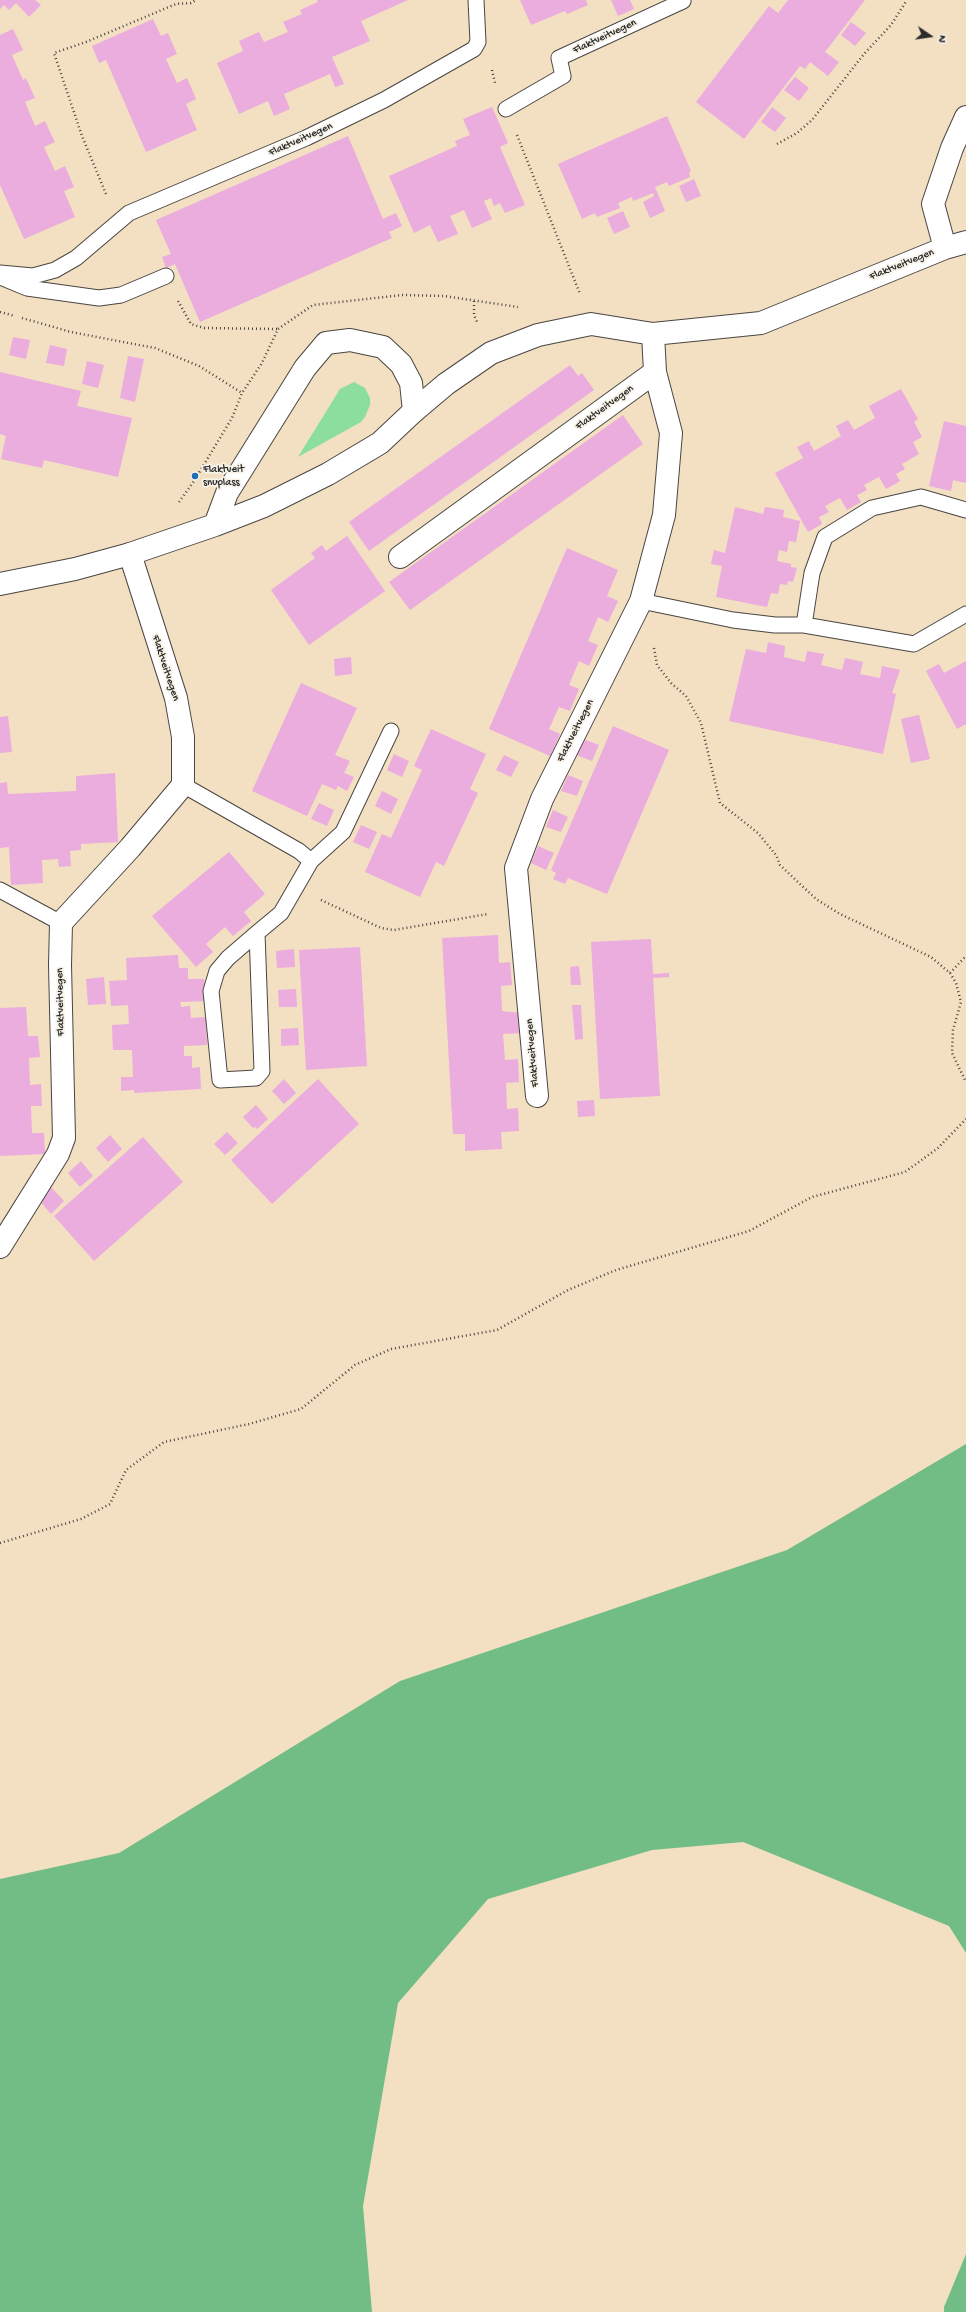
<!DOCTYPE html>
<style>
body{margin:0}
#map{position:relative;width:966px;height:2312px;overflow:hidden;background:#f3dfc2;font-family:"Gochi Hand",sans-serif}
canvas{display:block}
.north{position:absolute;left:910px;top:16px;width:40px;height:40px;-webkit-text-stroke:3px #f7f3e8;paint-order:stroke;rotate:103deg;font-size:11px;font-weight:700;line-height:16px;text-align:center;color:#2b2b2b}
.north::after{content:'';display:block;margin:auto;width:14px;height:18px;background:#2b2b2b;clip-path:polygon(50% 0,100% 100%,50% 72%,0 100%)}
</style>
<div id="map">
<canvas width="966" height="2312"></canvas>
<div class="north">N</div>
</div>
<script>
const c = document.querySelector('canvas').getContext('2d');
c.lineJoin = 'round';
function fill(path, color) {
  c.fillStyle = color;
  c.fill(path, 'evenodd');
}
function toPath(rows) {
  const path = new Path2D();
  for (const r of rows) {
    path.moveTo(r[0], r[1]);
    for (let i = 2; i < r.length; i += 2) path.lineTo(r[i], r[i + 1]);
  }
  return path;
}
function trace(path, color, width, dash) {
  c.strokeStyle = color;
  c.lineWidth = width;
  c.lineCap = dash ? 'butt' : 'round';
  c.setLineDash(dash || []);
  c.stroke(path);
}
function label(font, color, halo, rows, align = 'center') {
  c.font = font + ' "Gochi Hand",sans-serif';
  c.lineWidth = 3.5;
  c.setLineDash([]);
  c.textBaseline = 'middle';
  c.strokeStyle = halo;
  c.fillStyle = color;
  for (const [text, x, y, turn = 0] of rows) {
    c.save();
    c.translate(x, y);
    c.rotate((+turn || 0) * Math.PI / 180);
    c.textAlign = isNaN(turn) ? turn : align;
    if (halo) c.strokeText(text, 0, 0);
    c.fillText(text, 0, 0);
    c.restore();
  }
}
fill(toPath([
 [354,382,365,388,370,398,370,405,365,417,361,422,298,457,340,389]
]), '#8cde9e');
fill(toPath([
 [966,1444,966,1953,949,1926,743,1842,652,1850,488,1899,398,2003,363,2206,372,2312,0,2312,0,1879,119,1853,400,1681,787,1550],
 [966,2254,966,2312,944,2312,944,2307]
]), '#71bd85');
fill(toPath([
 [0,0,35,0,41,5,29,17,16,3,9,10,4,5,0,9],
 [317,0,408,0,361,21,370,41,332,57,344,84,335,87,330,74,284,94,290,109,274,116,268,101,239,114,217,63,243,51,239,41,259,32,264,42,288,32,283,22,302,14,300,10,318,2],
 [520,0,586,0,588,5,567,14,565,11,531,25],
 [611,0,630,0,634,9,618,16],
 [788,0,865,0,825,52,839,62,828,76,810,62,805,69,800,66,744,139,696,102,769,6,778,13],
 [153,19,161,36,168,33,177,54,166,59,177,83,187,78,196,99,186,104,197,130,146,152,106,60,99,63,92,46],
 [851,22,866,33,855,46,841,35],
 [13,29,23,50,12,55,23,80,26,78,35,98,25,102,35,126,45,121,50,132,55,142,44,147,55,171,65,166,74,187,64,191,75,217,24,239,0,185,0,35],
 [795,77,809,88,799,101,784,90],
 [492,107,508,143,500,147,525,205,505,213,500,203,494,206,491,198,484,201,492,219,472,228,464,210,450,216,458,234,438,242,430,225,414,233,389,176,457,146,455,141,470,135,463,119],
 [772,107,786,118,775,132,761,122],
 [667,116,691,171,689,172,690,177,669,186,667,182,655,187,665,211,650,218,643,202,654,196,653,193,633,201,632,197,618,203,620,208,597,217,595,213,582,219,558,164],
 [348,136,383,219,396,213,402,226,389,232,392,238,200,322,175,264,166,268,162,257,171,254,156,220],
 [694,179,701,196,686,202,679,186],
 [623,211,630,227,614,234,607,218],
 [13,337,30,340,26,359,9,355],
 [50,345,67,349,64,366,46,363],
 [128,356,144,359,135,402,120,398],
 [87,361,104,365,98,388,82,384],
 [570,365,578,376,582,373,594,390,369,551,349,522],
 [0,372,81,391,77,406,132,418,118,477,44,460,42,468,1,459,6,436,0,434],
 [901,389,918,419,914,422,922,437,913,442,919,454,902,464,905,469,896,474,900,481,886,489,879,477,864,485,867,490,857,495,861,502,847,510,840,498,825,506,829,512,819,517,822,524,808,532,775,473,803,458,797,447,809,441,814,451,841,436,836,426,848,420,854,430,875,418,869,406],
 [623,415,643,444,410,610,389,582],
 [944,421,966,426,966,483,953,480,951,491,929,486],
 [735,507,763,514,765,507,784,510,783,517,800,521,796,542,789,541,787,552,779,550,778,556,777,561,791,564,791,567,797,568,793,582,788,581,787,585,780,584,778,594,771,593,767,607,716,597,722,566,711,564,714,550,725,553],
 [347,536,385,591,309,645,271,590,315,558,311,553,322,545,326,551],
 [567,548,618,570,607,596,618,601,608,622,598,617,588,641,598,645,589,666,579,661,569,685,579,689,570,711,559,707,549,729,560,734,550,756,489,729],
 [768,642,785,646,784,657,805,662,807,651,824,654,821,665,842,670,845,658,863,662,860,674,880,678,882,666,900,670,892,693,896,694,883,754,729,721,746,649,766,653],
 [351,657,352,674,335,676,334,659],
 [966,661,966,724,957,729,926,671,939,664,944,673],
 [301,683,357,708,335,755,350,761,344,773,354,777,347,791,338,786,336,790,322,784,307,816,252,791],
 [919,715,930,759,911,763,901,719],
 [8,716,12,752,0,753,0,717],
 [613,726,669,750,607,894,568,878,565,884,553,879,556,873,551,870],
 [431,729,486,754,470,789,478,793,444,866,436,862,420,897,365,872,382,834,391,838,422,770,414,766],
 [583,739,599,745,592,761,576,755],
 [394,754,409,761,402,777,387,770],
 [504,755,519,762,511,777,496,770],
 [115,773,118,842,81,844,81,850,70,851,71,866,59,867,58,859,42,860,43,883,11,885,9,847,0,848,0,783,7,782,8,794,76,791,76,776],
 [568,775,583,781,577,796,561,791],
 [382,791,398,799,391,814,375,806],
 [319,803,334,810,327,826,311,819],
 [553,810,568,817,561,832,546,827],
 [361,825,377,832,369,849,353,842],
 [538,846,554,853,546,870,531,863],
 [229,852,265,894,244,912,251,921,233,936,225,927,206,944,213,952,196,967,152,916],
 [498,935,499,963,510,962,511,973,512,985,501,986,502,1011,521,1013,523,1033,503,1034,505,1060,518,1059,519,1082,506,1083,507,1109,518,1108,519,1131,501,1132,502,1149,465,1151,465,1134,453,1134,442,938],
 [651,939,653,974,669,973,669,977,653,978,660,1096,600,1099,591,942],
 [360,947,367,1066,306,1070,299,950],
 [294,949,295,967,277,968,276,951],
 [178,955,179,968,188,968,188,979,204,979,206,1001,180,1002,181,1007,190,1006,191,1018,206,1017,207,1045,184,1046,184,1056,192,1056,192,1068,200,1067,201,1089,134,1093,134,1090,121,1091,121,1077,133,1077,132,1050,113,1050,112,1025,129,1024,128,1005,111,1006,109,981,127,980,126,958],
 [579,966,581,985,571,985,570,967],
 [104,977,106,1004,88,1005,86,979],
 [296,989,297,1007,279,1007,278,990],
 [572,1005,581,1005,583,1039,575,1040],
 [26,1007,28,1036,38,1036,40,1057,29,1058,30,1085,41,1084,42,1106,31,1106,32,1133,44,1133,45,1154,0,1156,0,1008],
 [298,1028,299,1045,281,1046,281,1029],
 [284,1079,296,1093,284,1104,272,1091],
 [318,1079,359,1124,272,1204,231,1160],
 [594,1100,595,1116,578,1117,577,1101],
 [256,1105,268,1119,257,1129,255,1127,253,1128,243,1117],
 [227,1132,238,1143,225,1155,214,1144],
 [110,1135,122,1149,108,1162,96,1148],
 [143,1137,183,1182,94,1261,54,1216],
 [81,1161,93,1176,80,1187,68,1173],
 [51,1187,64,1201,51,1214,38,1199]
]), '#ebacde');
const lane = toPath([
 [506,109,563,76,559,58,683,1],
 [0,273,33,276,55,270,76,258,129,213,306,138,384,100,474,49,478,42,476,0],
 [3,278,27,288,99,298,121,295,166,276],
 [641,601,733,620,775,625,804,625,914,644,966,614],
 [804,625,812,573,825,537,872,508,921,497,966,510],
 [183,785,299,851,311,861],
 [0,890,61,923],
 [257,933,262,1071,256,1078,220,1080,211,991,217,971,228,958,257,933,281,913,311,861,343,832,391,731]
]);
const street = toPath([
 [945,248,933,204,952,148,966,117],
 [653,334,655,372],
 [414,411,446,384,491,353,538,335,591,324,653,334,761,323,945,248,966,242],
 [400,557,655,372,671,433,664,515,641,601,542,799,516,868,537,1096],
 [0,1247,58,1154,64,1138,60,965,61,923,130,848,183,785,183,737,176,698,130,554]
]);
const secondary = toPath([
 [0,584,75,569,130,554,215,525,264,506,328,474,380,443,414,411,411,383,401,364,383,347,350,340,326,343,305,368,227,493,215,525]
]);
trace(lane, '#494642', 17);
trace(street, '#494642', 24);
trace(secondary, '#494642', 24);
trace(toPath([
 [492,70,495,83],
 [517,135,580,294],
 [777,144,797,133,812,120,864,54,891,25,907,0],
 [106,194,82,136,54,53,86,42,176,4,191,3,196,0],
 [178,301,191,324,204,328,278,329],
 [474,301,474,315,478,324],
 [0,312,15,316],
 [22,318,71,332,155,348,199,366,242,393],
 [179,502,194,481,232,418,242,393,262,363,278,329,313,305,402,295,444,296,518,307],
 [654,648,657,665,671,683,686,696,701,723,720,803,758,833,776,855,780,865,816,899,840,914,931,957,950,973,956,983,961,1002,953,1030,952,1053,966,1082],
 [321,900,381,928,394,930,488,914],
 [950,973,966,956],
 [0,1543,81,1519,110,1504,126,1470,164,1442,249,1424,301,1409,355,1365,391,1349,497,1330,568,1290,616,1270,749,1231,812,1197,905,1172,938,1148,966,1119]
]), '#494642', 2.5, [1, 3]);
trace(lane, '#fff', 15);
trace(street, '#fff', 22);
trace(secondary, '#fff', 22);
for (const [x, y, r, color] of [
 [195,476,4,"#1f6fb2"]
]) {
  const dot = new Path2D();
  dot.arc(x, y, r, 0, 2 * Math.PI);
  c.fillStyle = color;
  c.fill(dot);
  trace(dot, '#f7f3e8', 1.5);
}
label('11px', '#2b2b2b', '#f7f3e8', [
 ["Flaktveitvegen",605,37,-25],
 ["Flaktveitvegen",301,140,-24],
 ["Flaktveitvegen",902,265,-22],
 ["Flaktveitvegen",605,408,-36],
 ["Flaktveitvegen",165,668,72],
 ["Flaktveitvegen",576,731,-63],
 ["Flaktveitvegen",61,1002,-91],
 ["Flaktveitvegen",533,1053,-95]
]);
label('11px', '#2b2b2b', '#f7f3e8', [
 ["Flaktveit",203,470],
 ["snuplass",203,483]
], 'left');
</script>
